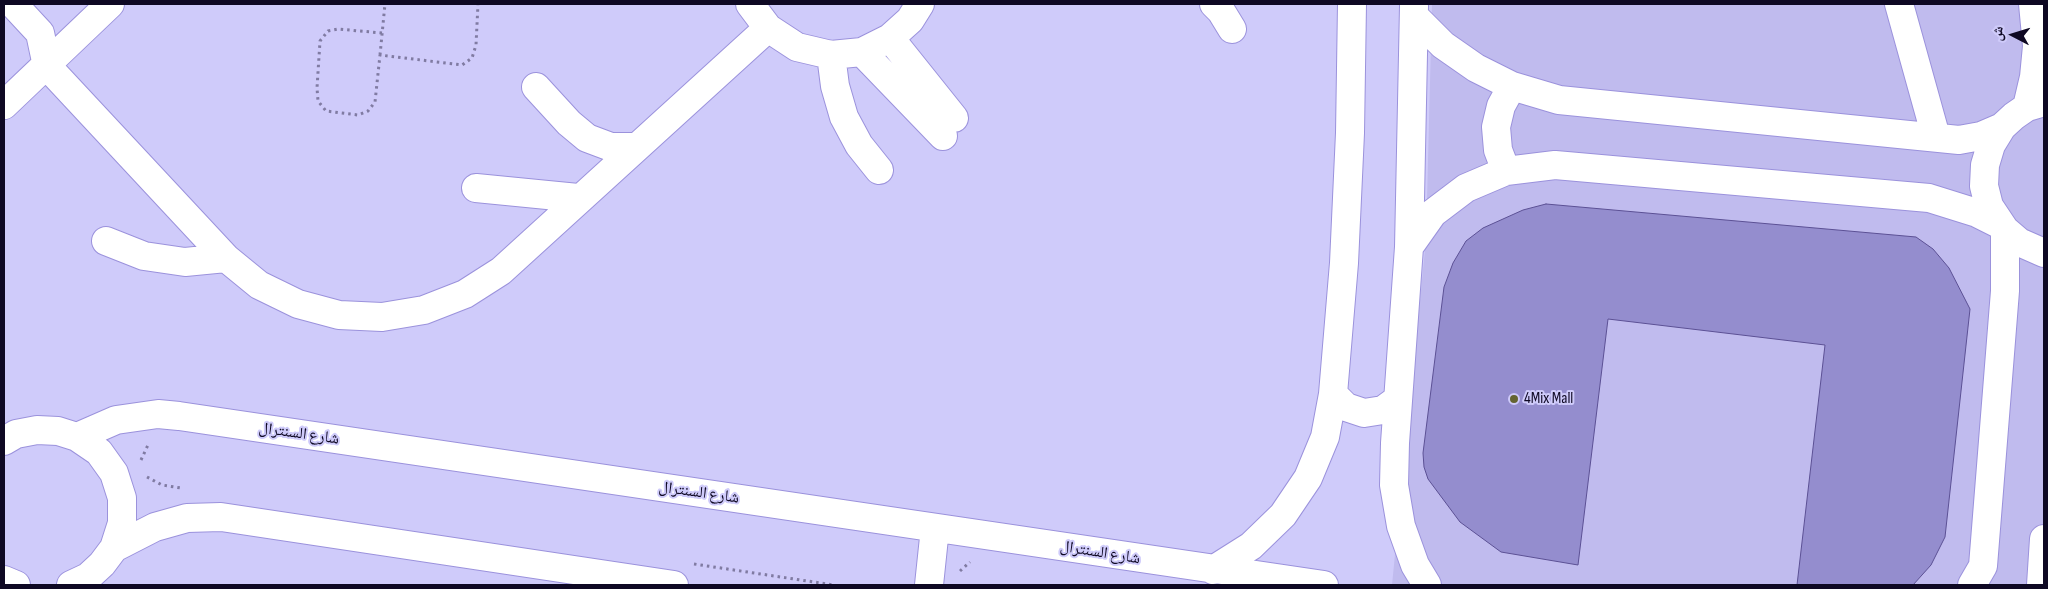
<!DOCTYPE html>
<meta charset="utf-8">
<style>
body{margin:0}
#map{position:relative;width:2048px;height:589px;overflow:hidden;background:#cfcbfa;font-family:"Sofia Sans Condensed","Noto Naskh Arabic",sans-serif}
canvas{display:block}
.frame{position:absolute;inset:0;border:5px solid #0e0823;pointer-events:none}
.north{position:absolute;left:1988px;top:10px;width:50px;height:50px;-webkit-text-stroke:4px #cfcbfa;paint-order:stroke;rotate:275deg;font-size:14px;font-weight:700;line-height:20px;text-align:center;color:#0e0823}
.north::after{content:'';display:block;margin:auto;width:18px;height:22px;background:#0e0823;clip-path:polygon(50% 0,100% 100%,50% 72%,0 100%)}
</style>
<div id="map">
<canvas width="2048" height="589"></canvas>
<div class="frame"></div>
<div class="north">ش</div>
</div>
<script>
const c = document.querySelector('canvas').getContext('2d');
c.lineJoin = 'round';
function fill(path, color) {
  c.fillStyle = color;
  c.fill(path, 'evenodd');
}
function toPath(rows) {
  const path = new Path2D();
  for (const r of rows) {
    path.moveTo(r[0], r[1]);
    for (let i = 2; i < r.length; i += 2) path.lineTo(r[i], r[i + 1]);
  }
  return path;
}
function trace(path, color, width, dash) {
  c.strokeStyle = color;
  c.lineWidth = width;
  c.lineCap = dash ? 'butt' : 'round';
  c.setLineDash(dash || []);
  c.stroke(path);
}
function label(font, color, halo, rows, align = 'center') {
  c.font = font + ' "Sofia Sans Condensed","Noto Naskh Arabic",sans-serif';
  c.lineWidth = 4;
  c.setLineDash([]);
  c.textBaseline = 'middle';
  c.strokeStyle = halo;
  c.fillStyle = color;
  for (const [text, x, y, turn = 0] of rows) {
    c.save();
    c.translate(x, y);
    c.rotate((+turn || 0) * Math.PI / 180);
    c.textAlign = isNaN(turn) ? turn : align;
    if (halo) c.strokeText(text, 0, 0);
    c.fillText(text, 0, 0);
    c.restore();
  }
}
fill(toPath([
 [1432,4,2044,4,2044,585,1392,585,1426,239]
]), '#c0bbee');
const building = toPath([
 [1546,204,1916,237,1933,249,1949,268,1970,309,1945,537,1931,565,1913,585,1797,585,1825,345,1608,319,1578,565,1501,552,1460,522,1428,479,1424,467,1423,453,1444,287,1453,263,1466,241,1483,228,1523,210,1546,204]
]);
fill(building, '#948dce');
trace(building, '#5c5195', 1);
const minor = toPath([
 [750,4,768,28,797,47,831,55,862,52,890,38,910,20,920,4],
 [1214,4,1221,11,1232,29],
 [1899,4,1936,137],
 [14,5,40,33,47,66,226,258,259,285,298,304,339,315,382,317,424,310,465,294,501,271,768,28],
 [1414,6,1409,247,1395,443,1394,485,1401,526,1415,565,1427,585],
 [1415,17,1443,45,1476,68,1512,86,1559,100,1959,140,1981,136,2002,127],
 [890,38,954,118],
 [862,52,943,136],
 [831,55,835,86,844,117,859,145,879,170],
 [536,87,569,123,587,138,611,147,635,147],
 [2044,102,2027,107,2014,116,2002,127,1991,145,1985,165,1984,186,1989,206,2005,230,2019,242,2044,253],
 [4,105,110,4],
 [2027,107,2034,77,2037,46,2033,4],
 [1506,171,1498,150,1496,127,1501,106,1512,86],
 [476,188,578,198],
 [106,241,144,256,185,262,226,258],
 [1409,247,1433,213,1466,188,1506,171,1555,165,1929,198,1977,213,1999,224],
 [1333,394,1346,407,1364,413,1383,410,1398,399],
 [77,437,116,420,158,414,179,416,1324,585],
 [4,441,16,434,37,430,58,431,77,437,99,452,114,473,122,498,122,523,114,548,102,564,88,577,71,585],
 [114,548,155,527,187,518,221,517,674,585],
 [1213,570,1251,546,1283,515,1308,478,1325,437,1333,394,1344,263,1350,133,1352,4],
 [4,580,16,585],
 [929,585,935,528],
 [1972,585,1983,566,2005,291,2005,230],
 [2041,585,2044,539]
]);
trace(minor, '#9b92dc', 30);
trace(toPath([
 [382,33,338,29,328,31,320,41,317,88,318,101,326,111,358,115,368,111,375,102,380,55,462,65,472,58,476,45,478,4],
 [380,55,385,4],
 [141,460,148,445],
 [147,477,162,485,181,488],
 [694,564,834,585],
 [960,571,970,562]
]), '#807ba2', 3, [2.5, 4]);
trace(minor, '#fff', 28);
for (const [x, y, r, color] of [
 [1514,399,5,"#646431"]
]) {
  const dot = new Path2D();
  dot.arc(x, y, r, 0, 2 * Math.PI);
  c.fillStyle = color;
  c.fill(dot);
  trace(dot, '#cfcbfa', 2);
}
label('16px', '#0e0823', '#cfcbfa', [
 ["4Mix Mall",1524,399]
], 'left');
label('16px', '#0e0823', '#cfcbfa', [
 ["شارع السنترال",299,434,8],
 ["شارع السنترال",699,493,8],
 ["شارع السنترال",1100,553,9]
]);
</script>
